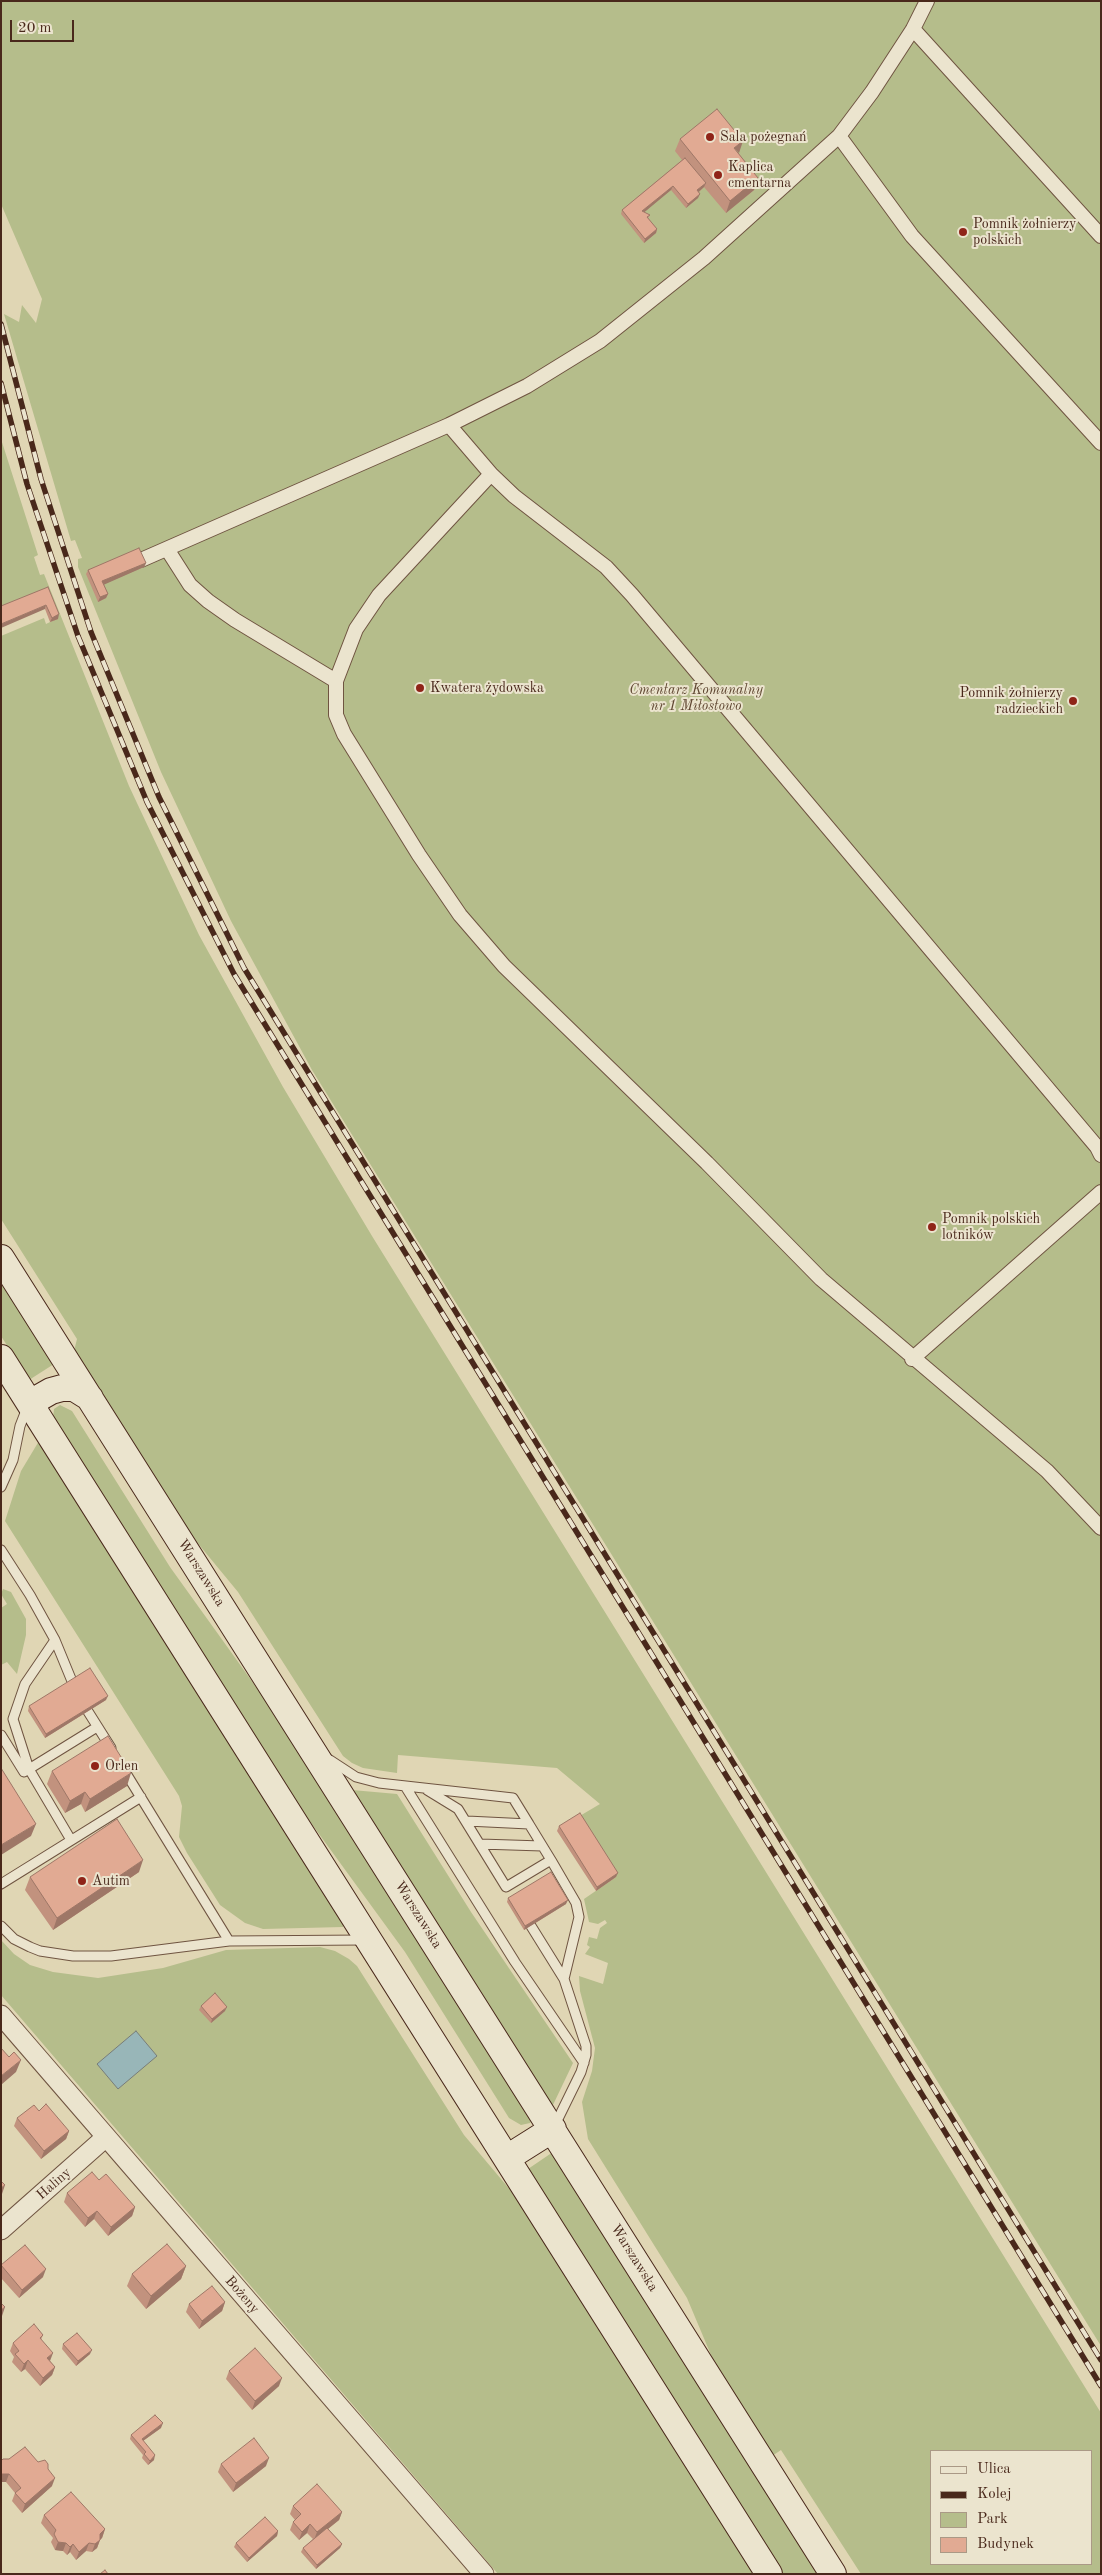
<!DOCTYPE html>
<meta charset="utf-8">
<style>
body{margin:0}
#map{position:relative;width:1102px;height:2575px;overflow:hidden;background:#e0d6b4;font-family:"Old Standard TT",serif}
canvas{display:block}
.frame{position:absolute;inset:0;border:2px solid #49281b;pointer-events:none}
.legend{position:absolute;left:930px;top:2450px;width:162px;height:115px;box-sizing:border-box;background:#ebe4ce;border:1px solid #aa9986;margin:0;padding:6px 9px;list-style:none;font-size:15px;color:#49281b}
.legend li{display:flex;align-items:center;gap:10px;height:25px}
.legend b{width:25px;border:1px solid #aa9986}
.scale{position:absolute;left:10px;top:20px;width:64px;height:22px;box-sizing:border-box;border:2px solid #49281b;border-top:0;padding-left:6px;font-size:15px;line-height:18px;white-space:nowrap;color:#49281b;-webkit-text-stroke:4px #ebe4ce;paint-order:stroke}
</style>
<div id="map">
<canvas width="1102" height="2575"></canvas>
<div class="frame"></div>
<ul class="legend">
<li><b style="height:6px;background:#ebe4ce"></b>Ulica</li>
<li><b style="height:6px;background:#49281b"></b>Kolej</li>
<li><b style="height:14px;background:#b5bd8b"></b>Park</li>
<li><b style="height:14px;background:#e1aa93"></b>Budynek</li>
</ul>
<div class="scale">20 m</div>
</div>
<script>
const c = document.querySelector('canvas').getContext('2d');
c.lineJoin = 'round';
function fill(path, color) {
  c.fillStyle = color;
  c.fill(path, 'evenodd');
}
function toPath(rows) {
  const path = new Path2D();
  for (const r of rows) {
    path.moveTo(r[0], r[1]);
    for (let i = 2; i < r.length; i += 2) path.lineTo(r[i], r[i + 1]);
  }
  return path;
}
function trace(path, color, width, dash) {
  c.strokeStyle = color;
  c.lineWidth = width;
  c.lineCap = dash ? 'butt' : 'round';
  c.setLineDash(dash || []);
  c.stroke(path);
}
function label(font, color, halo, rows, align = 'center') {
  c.font = font + ' "Old Standard TT",serif';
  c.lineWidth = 4;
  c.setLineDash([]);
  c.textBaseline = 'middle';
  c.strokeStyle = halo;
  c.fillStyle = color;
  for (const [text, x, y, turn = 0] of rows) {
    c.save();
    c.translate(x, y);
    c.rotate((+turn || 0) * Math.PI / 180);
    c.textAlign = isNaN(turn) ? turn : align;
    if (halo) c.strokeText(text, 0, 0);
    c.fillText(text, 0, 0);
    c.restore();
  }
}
fill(toPath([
 [1,1,1101,1,1101,2346,312,1070,231,921,161,772,78,567,78,559,82,558,75,540,71,541,4,314,19,322,22,305,36,323,42,299,1,204],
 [1,439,38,555,34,557,40,575,44,574,129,786,199,935,283,1087,372,1236,1101,2413,1101,2574,861,2574,781,2450,772,2456,719,2374,687,2298,588,2139,582,2102,592,2071,595,2048,580,1991,579,1976,603,1984,608,1963,585,1954,590,1947,587,1945,589,1937,597,1939,600,1928,607,1923,605,1920,598,1924,589,1922,584,1899,616,1877,578,1817,600,1804,557,1768,398,1755,397,1773,363,1768,352,1763,343,1756,238,1592,191,1535,74,1351,77,1339,1,1219,1,636,44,618,46,624,58,618,50,599,1,610],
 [931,2451,1091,2451,1091,2564,931,2564],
 [1,1281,54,1364,29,1380,1,1336],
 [60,1405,72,1411,170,1567,279,1719,532,2120,530,2123,521,2125,509,2118,405,1952,295,1801,53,1418,54,1409],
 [39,1441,344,1923,343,1927,263,1929,245,1923,220,1905,187,1853,179,1837,182,1806,179,1796,5,1521,21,1471],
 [3,1589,11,1592,26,1619,26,1635,17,1674,7,1662,1,1665,1,1608,7,1604,1,1594],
 [352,1790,397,1794,471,1912,573,2063,552,2107],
 [1,1940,14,1954,30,1965,53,1972,98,1978,163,1968,226,1950,320,1947,335,1951,349,1959,357,1966,464,2135,517,2198,755,2574,498,2574,1,1995],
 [553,2152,819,2574,783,2574,528,2169]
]), '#b5bd8b');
const water = toPath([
 [136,2031,157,2056,118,2089,97,2064,136,2031]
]);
fill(water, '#98b6b8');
trace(water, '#787d79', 1);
const service = toPath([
 [1,1487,13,1460,20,1426,27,1408],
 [1,1550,30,1595,55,1640,76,1691],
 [55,1640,25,1684,13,1719,29,1769,97,1727],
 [82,1702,111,1748],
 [1,1735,24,1772,29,1769,71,1840],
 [330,1760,356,1777,379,1783,513,1798,529,1824],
 [124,1770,229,1941],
 [405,1786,515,1962,584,2063],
 [427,1790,458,1809,506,1887,551,1860,576,1903,579,1917,564,1979],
 [467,1821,529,1824,551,1860],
 [480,1844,542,1846],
 [1,1884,141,1797],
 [1,1926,14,1939,30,1947,40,1951,73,1956,111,1956,229,1941,364,1940],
 [531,1926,564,1979,586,2046,586,2055,581,2072,554,2127]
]);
const pedestrian = toPath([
 [913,29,1101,236],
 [839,136,912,236,1101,443],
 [449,425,491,474,514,496,606,567,632,595,1097,1147,1101,1155],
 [491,474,379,595,356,629,336,681,336,715,344,734,419,855,460,915,504,966,707,1163,821,1279,1047,1471,1101,1528],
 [167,549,190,585,208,601,235,620,336,681],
 [141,560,449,425,527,386,600,341,704,258,839,136,872,92,913,29,927,1],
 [912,1359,1101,1192]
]);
const minor = toPath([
 [1,2015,484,2574],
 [1,2230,106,2137]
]);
const secondary = toPath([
 [1,1258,833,2574],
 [1,1358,769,2574],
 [30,1403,51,1391,62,1388,74,1388,90,1398],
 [507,2158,553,2129]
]);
trace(service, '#6f5441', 11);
trace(pedestrian, '#6f5441', 16);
trace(minor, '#6f5441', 21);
trace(secondary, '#49281b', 28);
trace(service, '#ebe4ce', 9);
trace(pedestrian, '#ebe4ce', 14);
trace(minor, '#ebe4ce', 19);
trace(secondary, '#ebe4ce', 26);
const rail = toPath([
 [1,324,41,479,91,632,159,797,244,968,1101,2360],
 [1,383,27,484,78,636,147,802,234,974,1101,2386]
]);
trace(rail, '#49281b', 5.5);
trace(rail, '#ebe4ce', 4, [11]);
fill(toPath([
 [680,139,739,154,758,178,754,190,726,213,704,187,699,192,698,198,686,208,671,190,644,212,650,215,648,218,657,229,656,233,644,243,621,214,622,210,682,160,675,151],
 [146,563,144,567,104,584,108,594,106,598,98,602,86,574,88,570],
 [48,587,58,619,50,622,45,609],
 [106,1700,45,1738,28,1711,29,1706],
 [52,1771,127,1786,85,1812,81,1804,65,1813,47,1784],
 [559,1826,616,1877,596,1891,557,1831],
 [139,1872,53,1930,25,1890,30,1877],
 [508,1898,566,1904,524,1930,507,1902],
 [201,2006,225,2011,211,2023,199,2010],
 [39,2111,69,2131,66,2139,41,2159,14,2126,17,2118],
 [99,2180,135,2207,132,2216,108,2236,94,2219,85,2227,64,2202,67,2193],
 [1,2265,43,2277,19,2298,1,2278],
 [186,2266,181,2279,146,2309,127,2286,132,2274],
 [225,2302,222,2311,199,2329,186,2312,189,2304],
 [43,2335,41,2340,50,2361,55,2367,52,2375,40,2386,25,2369,21,2372,12,2362,14,2357,10,2351,13,2343],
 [63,2344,90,2354,76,2366,62,2349],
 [229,2371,279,2386,252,2410,226,2379],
 [161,2428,143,2441,154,2460,148,2465,142,2458,143,2455,130,2439,131,2435],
 [1,2461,38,2462,48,2469,52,2486,22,2513,12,2501,15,2493,6,2482,1,2482],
 [221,2464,266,2466,233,2492,218,2472],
 [293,2506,342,2512,339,2520,328,2529,342,2544,340,2548,316,2569,301,2552,303,2548,313,2539,307,2533,299,2540,290,2530,293,2522,295,2520,290,2514],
 [44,2515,105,2529,102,2538,100,2540,97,2548,92,2552,86,2551,76,2560,70,2552,67,2555,63,2551,55,2550,51,2542,53,2538,41,2523],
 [278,2531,277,2536,247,2562,234,2547,236,2543]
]), '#c2927e');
fill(toPath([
 [743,141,739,153,734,148],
 [758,178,754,190,726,213,730,201],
 [706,183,704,187,696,194,697,190],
 [673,186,671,190,641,215,642,211],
 [700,194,698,198,686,208,688,204],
 [657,229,656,233,644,243,645,239],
 [146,563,144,567,101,586,102,581],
 [108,594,106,598,98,602,100,597],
 [46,605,45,609,1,628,1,624],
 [59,614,58,619,50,622,52,618],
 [108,1696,106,1700,45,1738,46,1734],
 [131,1773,127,1786,85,1812,90,1799],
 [85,1792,81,1804,65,1813,70,1801],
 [36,1824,31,1836,1,1855,1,1845],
 [143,1860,139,1872,53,1930,57,1918],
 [618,1873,616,1877,596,1891,597,1887],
 [568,1900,566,1904,524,1930,525,1926],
 [227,2007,225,2011,211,2023,212,2019],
 [21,2060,16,2072,1,2085,1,2076],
 [69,2131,66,2139,41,2159,44,2151],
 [5,2185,2,2194,1,2194,1,2188],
 [135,2207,132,2216,108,2236,111,2227],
 [97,2211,94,2219,85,2227,88,2218],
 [186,2266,181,2279,146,2309,151,2296],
 [46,2269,43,2277,19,2298,22,2290],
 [225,2302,222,2311,199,2329,202,2321],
 [5,2307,2,2316,1,2316,1,2310],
 [92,2350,90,2354,76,2366,78,2361],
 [53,2353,50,2361,47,2358],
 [28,2360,25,2369,21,2372,24,2364],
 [55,2367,52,2375,40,2386,43,2378],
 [282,2378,279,2386,252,2410,255,2401],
 [163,2423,161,2428,140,2443,142,2439],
 [155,2455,154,2460,148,2465,150,2461],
 [269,2458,266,2466,233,2492,236,2483],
 [2,2474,9,2474,6,2482,1,2482],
 [55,2478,52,2486,22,2513,25,2504],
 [342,2512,339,2520,314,2540,317,2532],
 [310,2524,307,2533,299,2540,302,2532],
 [105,2529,102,2538,97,2542,100,2534],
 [278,2531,277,2536,247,2562,249,2558],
 [100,2540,97,2548,92,2552,95,2544],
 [58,2542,66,2543,63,2551,55,2550],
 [89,2543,86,2551,76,2560,79,2552],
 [73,2544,70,2552,67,2555,70,2547],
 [342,2544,340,2548,316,2569,317,2565]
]), '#9e7767');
const building = toPath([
 [717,109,743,141,734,148,758,178,730,201,680,139,717,109],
 [685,158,706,183,697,190,700,194,688,204,673,186,642,211,650,215,647,217,657,229,645,239,622,210,685,158],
 [139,548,146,563,102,581,108,594,100,597,88,570,139,548],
 [48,587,59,614,52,618,46,605,1,624,1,606,48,587],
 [90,1668,108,1696,46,1734,29,1706,90,1668],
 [108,1736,131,1773,90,1799,85,1792,70,1801,52,1771,108,1736],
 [1,1768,36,1824,1,1845,1,1768],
 [580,1813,618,1873,597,1887,559,1826,580,1813],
 [117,1819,143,1860,57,1918,30,1877,117,1819],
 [551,1872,568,1900,525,1926,508,1898,551,1872],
 [215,1993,227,2007,212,2019,201,2006,215,1993],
 [1,2048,9,2057,14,2052,21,2060,1,2076,1,2048],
 [46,2104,69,2131,44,2151,17,2118,34,2105,39,2111,46,2104],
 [92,2172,99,2180,106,2174,135,2207,111,2227,97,2211,88,2218,67,2193,92,2172],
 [1,2181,5,2185,1,2188,1,2181],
 [167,2244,186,2266,151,2296,132,2274,167,2244],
 [25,2245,46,2269,22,2290,1,2265,25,2245],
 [212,2286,225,2302,202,2321,189,2304,212,2286],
 [1,2303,5,2307,1,2310,1,2303],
 [34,2324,43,2335,40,2338,53,2353,47,2358,55,2367,43,2378,28,2360,24,2364,15,2354,19,2351,13,2343,34,2324],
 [77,2333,92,2350,78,2361,63,2344,77,2333],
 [255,2348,282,2378,255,2401,229,2371,255,2348],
 [155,2415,163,2423,142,2439,155,2455,150,2461,144,2454,146,2452,131,2435,155,2415],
 [254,2438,269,2458,236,2483,221,2464,254,2438],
 [25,2447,38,2462,45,2460,48,2464,48,2469,55,2478,25,2504,15,2493,21,2488,9,2474,2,2474,1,2473,1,2461,3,2459,9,2459,25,2447],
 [317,2484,342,2512,317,2532,310,2524,302,2532,293,2522,301,2514,293,2506,317,2484],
 [71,2492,105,2529,100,2534,100,2540,95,2544,89,2543,79,2552,73,2544,70,2547,66,2543,58,2542,54,2534,56,2530,44,2515,71,2492],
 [265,2517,278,2531,249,2558,236,2543,265,2517],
 [327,2528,342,2544,317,2565,303,2548,327,2528],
 [105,2570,108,2574,100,2574,105,2570]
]);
fill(building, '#e1aa93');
trace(building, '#9e7767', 1);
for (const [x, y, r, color] of [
 [710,137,5,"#8f2418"],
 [718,175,5,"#8f2418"],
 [963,232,5,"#8f2418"],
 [420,688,5,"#8f2418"],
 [1073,701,5,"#8f2418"],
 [932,1227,5,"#8f2418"],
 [95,1766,5,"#8f2418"],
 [82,1881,5,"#8f2418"]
]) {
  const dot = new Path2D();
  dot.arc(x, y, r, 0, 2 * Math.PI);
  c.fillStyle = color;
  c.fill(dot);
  trace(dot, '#ebe4ce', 2);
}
label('14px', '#49281b', '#ebe4ce', [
 ["Sala pożegnań",720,137],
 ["Kaplica",728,167],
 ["cmentarna",728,183],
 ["Pomnik żołnierzy",973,224],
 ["polskich",973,240],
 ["Kwatera żydowska",430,688],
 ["Pomnik żołnierzy",1063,693,"right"],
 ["radzieckich",1063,709,"right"],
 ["Pomnik polskich",942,1219],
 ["lotników",942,1235],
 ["Orlen",105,1766],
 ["Autim",92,1881]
], 'left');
label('italic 14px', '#5f4631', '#ebe4ce', [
 ["Cmentarz Komunalny",696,690],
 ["nr 1 Miłostowo",696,706]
]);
label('14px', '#49281b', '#ebe4ce', [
 ["Warszawska",201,1573,58],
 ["Warszawska",418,1915,58],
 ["Haliny",54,2184,-41],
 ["Warszawska",634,2258,58],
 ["Bożeny",242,2295,49]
]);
</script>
